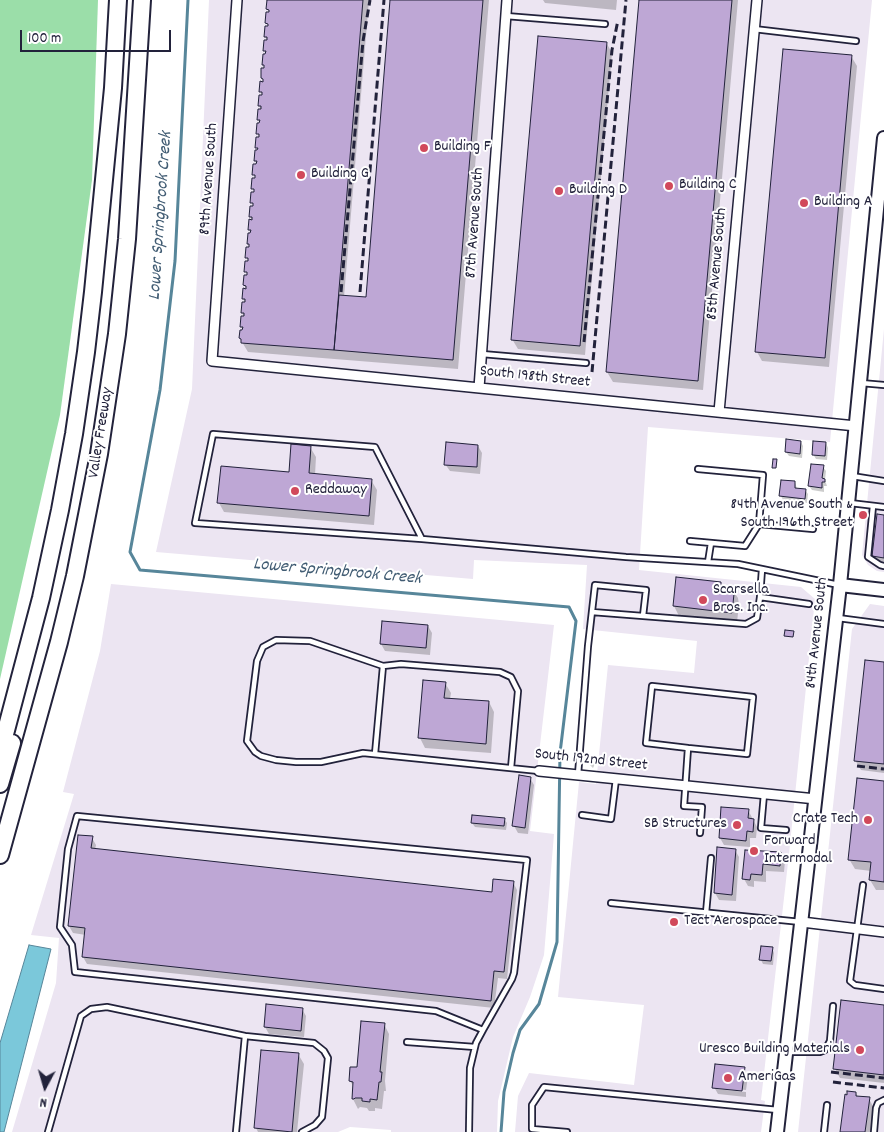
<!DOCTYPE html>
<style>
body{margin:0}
#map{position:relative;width:884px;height:1132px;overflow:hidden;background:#fff;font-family:Dekko,sans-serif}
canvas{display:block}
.north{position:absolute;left:20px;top:1062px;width:50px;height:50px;-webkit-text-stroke:4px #fff;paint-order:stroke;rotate:186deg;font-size:14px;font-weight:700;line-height:20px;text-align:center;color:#22223b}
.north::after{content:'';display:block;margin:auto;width:18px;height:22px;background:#22223b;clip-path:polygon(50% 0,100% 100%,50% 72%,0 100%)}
.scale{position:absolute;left:20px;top:30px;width:151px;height:22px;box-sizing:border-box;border:2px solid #22223b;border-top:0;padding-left:6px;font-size:15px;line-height:18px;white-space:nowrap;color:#22223b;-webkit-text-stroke:4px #fff;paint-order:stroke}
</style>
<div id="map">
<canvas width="884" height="1132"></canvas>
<div class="north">N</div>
<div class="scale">100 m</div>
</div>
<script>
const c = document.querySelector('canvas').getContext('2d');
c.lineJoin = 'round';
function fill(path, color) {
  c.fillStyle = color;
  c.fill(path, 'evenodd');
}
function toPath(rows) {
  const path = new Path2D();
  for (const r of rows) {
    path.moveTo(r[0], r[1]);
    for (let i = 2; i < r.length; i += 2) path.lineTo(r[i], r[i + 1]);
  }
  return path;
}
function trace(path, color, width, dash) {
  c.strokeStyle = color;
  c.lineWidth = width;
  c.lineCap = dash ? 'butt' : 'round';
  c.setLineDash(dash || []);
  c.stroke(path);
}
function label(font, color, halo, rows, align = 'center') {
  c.font = font + ' Dekko,sans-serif';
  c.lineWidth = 4;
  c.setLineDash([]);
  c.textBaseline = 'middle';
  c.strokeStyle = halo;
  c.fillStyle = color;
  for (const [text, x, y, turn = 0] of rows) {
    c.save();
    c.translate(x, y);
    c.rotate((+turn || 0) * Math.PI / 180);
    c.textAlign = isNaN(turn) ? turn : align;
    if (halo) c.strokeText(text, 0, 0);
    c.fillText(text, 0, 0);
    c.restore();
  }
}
fill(toPath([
 [209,0,872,0,830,442,648,427,639,570,801,587,815,599,789,854,761,1100,765,1101,761,1132,515,1132,518,1096,529,1073,634,1085,644,1005,558,997,579,782,596,784,608,665,694,673,697,641,583,629,587,565,474,560,473,579,156,552,192,389],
 [884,329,884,572,877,571,868,565,862,555],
 [111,584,554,625,530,831,554,834,544,955,530,997,513,1037,498,1101,497,1132,391,1132,391,1130,350,1127,338,1132,12,1132,56,983,59,938,31,935,74,794,63,792,100,651],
 [870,604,884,606,884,1132,798,1132,852,629]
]), '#ece5f2');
fill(toPath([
 [0,0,98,0,92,180,60,415,0,679]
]), '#9bdea9');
const water = toPath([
 [29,945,51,949,4,1132,0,1132,0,1043,29,945]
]);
fill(water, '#7bc8da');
trace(water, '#57869a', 1);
fill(toPath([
 [268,0,369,0,344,297,367,299,391,0,489,0,458,369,248,352,242,342,240,338,244,331,241,327,245,318,242,313,246,304,243,299,244,290,247,290,244,285,248,276,246,271,249,262,247,258,251,248,248,244,252,235,249,230,253,221,250,216,254,207,252,202,255,193,253,188,257,180,254,175,258,166,255,161,259,152,256,147,260,138,257,133,261,124,258,120,262,111,259,106,263,97,261,92,265,83,262,78,266,69,263,64,267,56,264,50,268,41,265,37,269,28,267,23,270,14,268,9],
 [543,0,617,0,616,10,545,3],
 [640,0,738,0,703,390,613,382,607,372],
 [607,44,612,53,585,355,518,349,512,339],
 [851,56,857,66,829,367,762,361,757,352],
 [801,442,803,446,802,458,789,456,786,452],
 [826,443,828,448,827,460,816,459,813,454],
 [478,446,482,453,480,474,450,471,445,464],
 [310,447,316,457,315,475,371,480,377,490,374,525,224,512,219,503,290,473],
 [823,467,826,471,825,480,827,486,824,486,824,492,812,490,809,486],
 [795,482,797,489,805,490,808,494,807,503,783,500,781,496],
 [884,516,884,566,879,566,874,556],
 [720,583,723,588,732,589,738,598,739,605,737,622,679,616,674,606],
 [383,622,428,626,432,633,430,655,385,651,381,644],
 [884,664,884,773,861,770,855,760],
 [445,683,451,693,450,699,489,702,494,712,491,753,425,748,420,738],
 [592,761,595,764,593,768,590,765],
 [530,778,534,785,528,834,518,833,514,826],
 [884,782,884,890,876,890,870,880,871,871,855,869,849,859],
 [748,810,757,827,756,838,750,838,750,847,724,845,720,838],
 [504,819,507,823,506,830,475,827,472,823],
 [92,838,96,845,95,850,493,893,513,882,517,890,507,979,498,978,494,1008,87,964,83,957,86,935,73,933,69,926],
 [735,850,739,857,736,901,719,900,715,893],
 [746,851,781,854,785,861,784,872,766,871,766,882,754,881,754,887,748,886,744,879],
 [772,948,774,953,773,965,763,964,761,960],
 [884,1006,884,1083,840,1078,835,1069],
 [302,1009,306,1016,304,1037,269,1034,265,1027],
 [384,1024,389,1034,385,1081,386,1091,384,1091,382,1109,375,1108,375,1111,369,1111,367,1108,360,1107,358,1109,353,1099,354,1087,350,1081],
 [298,1054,304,1064,297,1132,258,1132,256,1128],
 [744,1069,748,1076,746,1090,716,1087,716,1089,746,1092,746,1097,718,1094,714,1087],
 [856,1093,858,1097,869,1099,874,1108,871,1132,842,1132]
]), '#0003');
trace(toPath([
 [188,0,175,261,160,390,130,552,140,570,569,607,576,621,560,753,557,942,539,1004,520,1030,513,1053,504,1092,501,1132]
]), '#57869a', 3);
const building = toPath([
 [267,0,363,0,334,350,241,343,241,339,239,338,240,330,242,330,243,327,240,327,241,316,244,316,244,313,241,313,242,302,245,302,245,299,242,299,243,288,246,289,246,286,243,285,244,275,247,275,247,272,244,272,245,261,248,261,248,258,245,258,246,247,249,247,249,244,247,244,248,233,250,233,251,230,248,230,249,219,252,220,252,217,249,217,250,206,253,206,253,203,250,203,251,192,254,192,254,189,251,189,252,178,255,178,255,175,252,175,253,164,256,164,257,161,254,161,255,150,257,150,258,148,255,148,256,137,259,137,259,134,256,134,257,123,259,123,260,120,257,120,258,109,261,109,261,106,258,106,259,95,262,95,262,92,259,92,260,81,263,82,263,79,261,78,261,68,264,68,264,65,262,65,263,54,265,54,266,51,263,51,264,40,267,40,267,37,264,37,265,26,268,26,268,24,265,23,266,12,269,12,269,10,266,9,267,0],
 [390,0,483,0,453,360,334,350,339,295,366,297,390,0],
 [639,0,732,0,698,381,606,372,639,0],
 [538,36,607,42,580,346,511,340,538,36],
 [783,49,852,55,825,358,755,352,783,49],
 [786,439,801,441,800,454,785,452,786,439],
 [813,441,826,442,825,456,812,455,813,441],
 [446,442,478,445,477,467,444,465,446,442],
 [291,444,311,446,309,473,372,479,369,516,217,503,221,466,289,472,291,444],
 [773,459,777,459,776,468,772,468,773,459],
 [811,464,824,465,822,478,825,479,825,482,822,482,822,488,808,486,811,464],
 [781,480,795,481,795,488,806,489,805,499,779,496,781,480],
 [877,514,884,515,884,558,872,556,877,514],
 [676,577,721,582,721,586,733,588,732,594,734,594,732,613,673,606,676,577],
 [382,621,428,625,426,648,380,644,382,621],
 [785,630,794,631,793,637,784,636,785,630],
 [865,660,884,662,884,764,854,761,865,660],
 [423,680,446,682,444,698,489,701,486,744,418,738,423,680],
 [519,775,531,777,525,828,512,826,519,775],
 [857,778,884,781,884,882,869,880,871,862,848,860,857,778],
 [721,807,749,809,748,818,754,819,753,832,747,831,746,841,719,838,721,807],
 [472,815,505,818,504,826,471,823,472,815],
 [78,835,93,836,91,848,492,892,493,879,514,881,504,972,494,971,491,1001,82,957,85,928,68,926,78,835],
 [717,847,736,849,732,895,714,893,717,847],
 [745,850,781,852,780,866,763,864,762,875,751,874,750,880,742,879,745,850],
 [761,946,773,947,771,961,759,960,761,946],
 [841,1000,884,1005,884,1075,833,1069,841,1000],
 [266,1004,303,1008,301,1031,264,1027,266,1004],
 [361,1021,385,1023,380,1072,382,1072,381,1082,379,1082,377,1100,370,1099,370,1102,362,1101,362,1098,355,1098,354,1099,352,1099,353,1082,349,1081,350,1067,357,1067,361,1021],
 [261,1050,299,1053,292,1132,254,1128,261,1050],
 [715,1064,745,1067,742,1091,712,1088,715,1064],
 [847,1091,856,1092,856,1096,870,1097,865,1132,840,1132,845,1094,847,1095,847,1091]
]);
fill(building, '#bea7d5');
trace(building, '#22223b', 1);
const lane = toPath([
 [506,16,605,24],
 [754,29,856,41],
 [482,354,586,363],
 [861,383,884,385],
 [698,469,763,475,759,524,813,529],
 [852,476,884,481],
 [850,503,884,507],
 [873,506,868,557,880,565,884,566],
 [422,539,195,523,213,434,375,447,422,539,626,557,738,564,839,585],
 [690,541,745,546,759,524],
 [708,562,711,543],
 [760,597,762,569],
 [643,616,746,624,757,618,760,597,809,604],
 [838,618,884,624],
 [383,666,310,641,276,640,263,647,257,661,247,741,255,752,261,756,276,760,296,762,321,762,363,753,539,771],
 [688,748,747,754,753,697,652,686,646,743,688,748,684,806,702,807,700,833],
 [375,754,383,666,401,664,500,672,511,677,518,691,511,768],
 [578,775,588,646,595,585,646,590,643,616,592,612],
 [764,794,761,828,786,830],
 [582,815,611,819,616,779],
 [863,885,850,981,855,985,884,989],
 [611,903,801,922],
 [706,913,711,858],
 [407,1042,475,1047],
 [787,1052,820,1052,825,1050,830,1041,833,1006],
 [48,1132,81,1016,91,1009,107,1007,245,1036],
 [236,1132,245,1036,314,1043,324,1051,328,1058,322,1117,315,1125,302,1132],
 [469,1132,470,1068,476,1043,483,1030,512,979,514,973,527,860,77,816,68,849,60,927,72,945,75,972,436,1011,483,1030],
 [567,1132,532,1129,532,1105,544,1087,778,1110],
 [824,1132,827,1105],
 [874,1132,876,1108,878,1103,884,1100]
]);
const street = toPath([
 [237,0,212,361,856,426],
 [479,388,507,0],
 [719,412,757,0],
 [539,771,816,799],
 [802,922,884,932]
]);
const secondary = toPath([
 [840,585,884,590],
 [777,1132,840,585,884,138]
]);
const highway = toPath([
 [0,753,41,598,60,510,74,434,86,352,93,292,113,88,118,0],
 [0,784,12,743],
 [0,855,59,642,75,576,99,454,117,334,127,239,142,0]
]);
trace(lane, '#22223b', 8);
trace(street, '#22223b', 12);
trace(secondary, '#22223b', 16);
trace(highway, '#22223b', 20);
trace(lane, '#fff', 4.5);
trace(street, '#fff', 9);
trace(secondary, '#fff', 12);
trace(highway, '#fff', 16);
trace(toPath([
 [341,292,363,41,370,0],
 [360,292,384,0],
 [584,342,612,50,618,20],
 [592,372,626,0],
 [857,766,884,769],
 [831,1072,884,1078],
 [833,1082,884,1088]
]), '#22223b', 3, [8, 4]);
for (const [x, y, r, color] of [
 [424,148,5,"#d1495b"],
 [301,175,5,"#d1495b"],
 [669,186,5,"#d1495b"],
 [559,191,5,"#d1495b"],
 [804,203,5,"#d1495b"],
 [295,491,5,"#d1495b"],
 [863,515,5,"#d1495b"],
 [703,600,5,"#d1495b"],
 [868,820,5,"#d1495b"],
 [737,825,5,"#d1495b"],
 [754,851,5,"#d1495b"],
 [674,922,5,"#d1495b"],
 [860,1050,5,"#d1495b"],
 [728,1078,5,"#d1495b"]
]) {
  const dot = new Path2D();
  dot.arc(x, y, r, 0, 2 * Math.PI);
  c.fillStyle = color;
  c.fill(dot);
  trace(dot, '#fff', 2);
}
label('16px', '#22223b', '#fff', [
 ["Building F",434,148],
 ["Building G",311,175],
 ["Building C",679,186],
 ["Building D",569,191],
 ["Building A",814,203],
 ["Reddaway",305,491],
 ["84th Avenue South &",853,506,"right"],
 ["South 196th Street",853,524,"right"],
 ["Scarsella",713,591],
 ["Bros. Inc.",713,609],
 ["Crate Tech",858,820,"right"],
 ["SB Structures",727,825,"right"],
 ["Forward",764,842],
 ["Intermodal",764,860],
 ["Tect Aerospace",684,922],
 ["Uresco Building Materials",850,1050,"right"],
 ["AmeriGas",738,1078]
], 'left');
label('16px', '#22223b', '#fff', [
 ["89th Avenue South",210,179,-86],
 ["87th Avenue South",476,223,-86],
 ["85th Avenue South",718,264,-85],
 ["South 198th Street",535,378,6],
 ["Valley Freeway",102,433,-81],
 ["84th Avenue South",818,633,-84],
 ["South 192nd Street",591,761,6]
]);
label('italic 18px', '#415c73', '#fff', [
 ["Lower Springbrook Creek",162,216,-86],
 ["Lower Springbrook Creek",337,573,5]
]);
</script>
